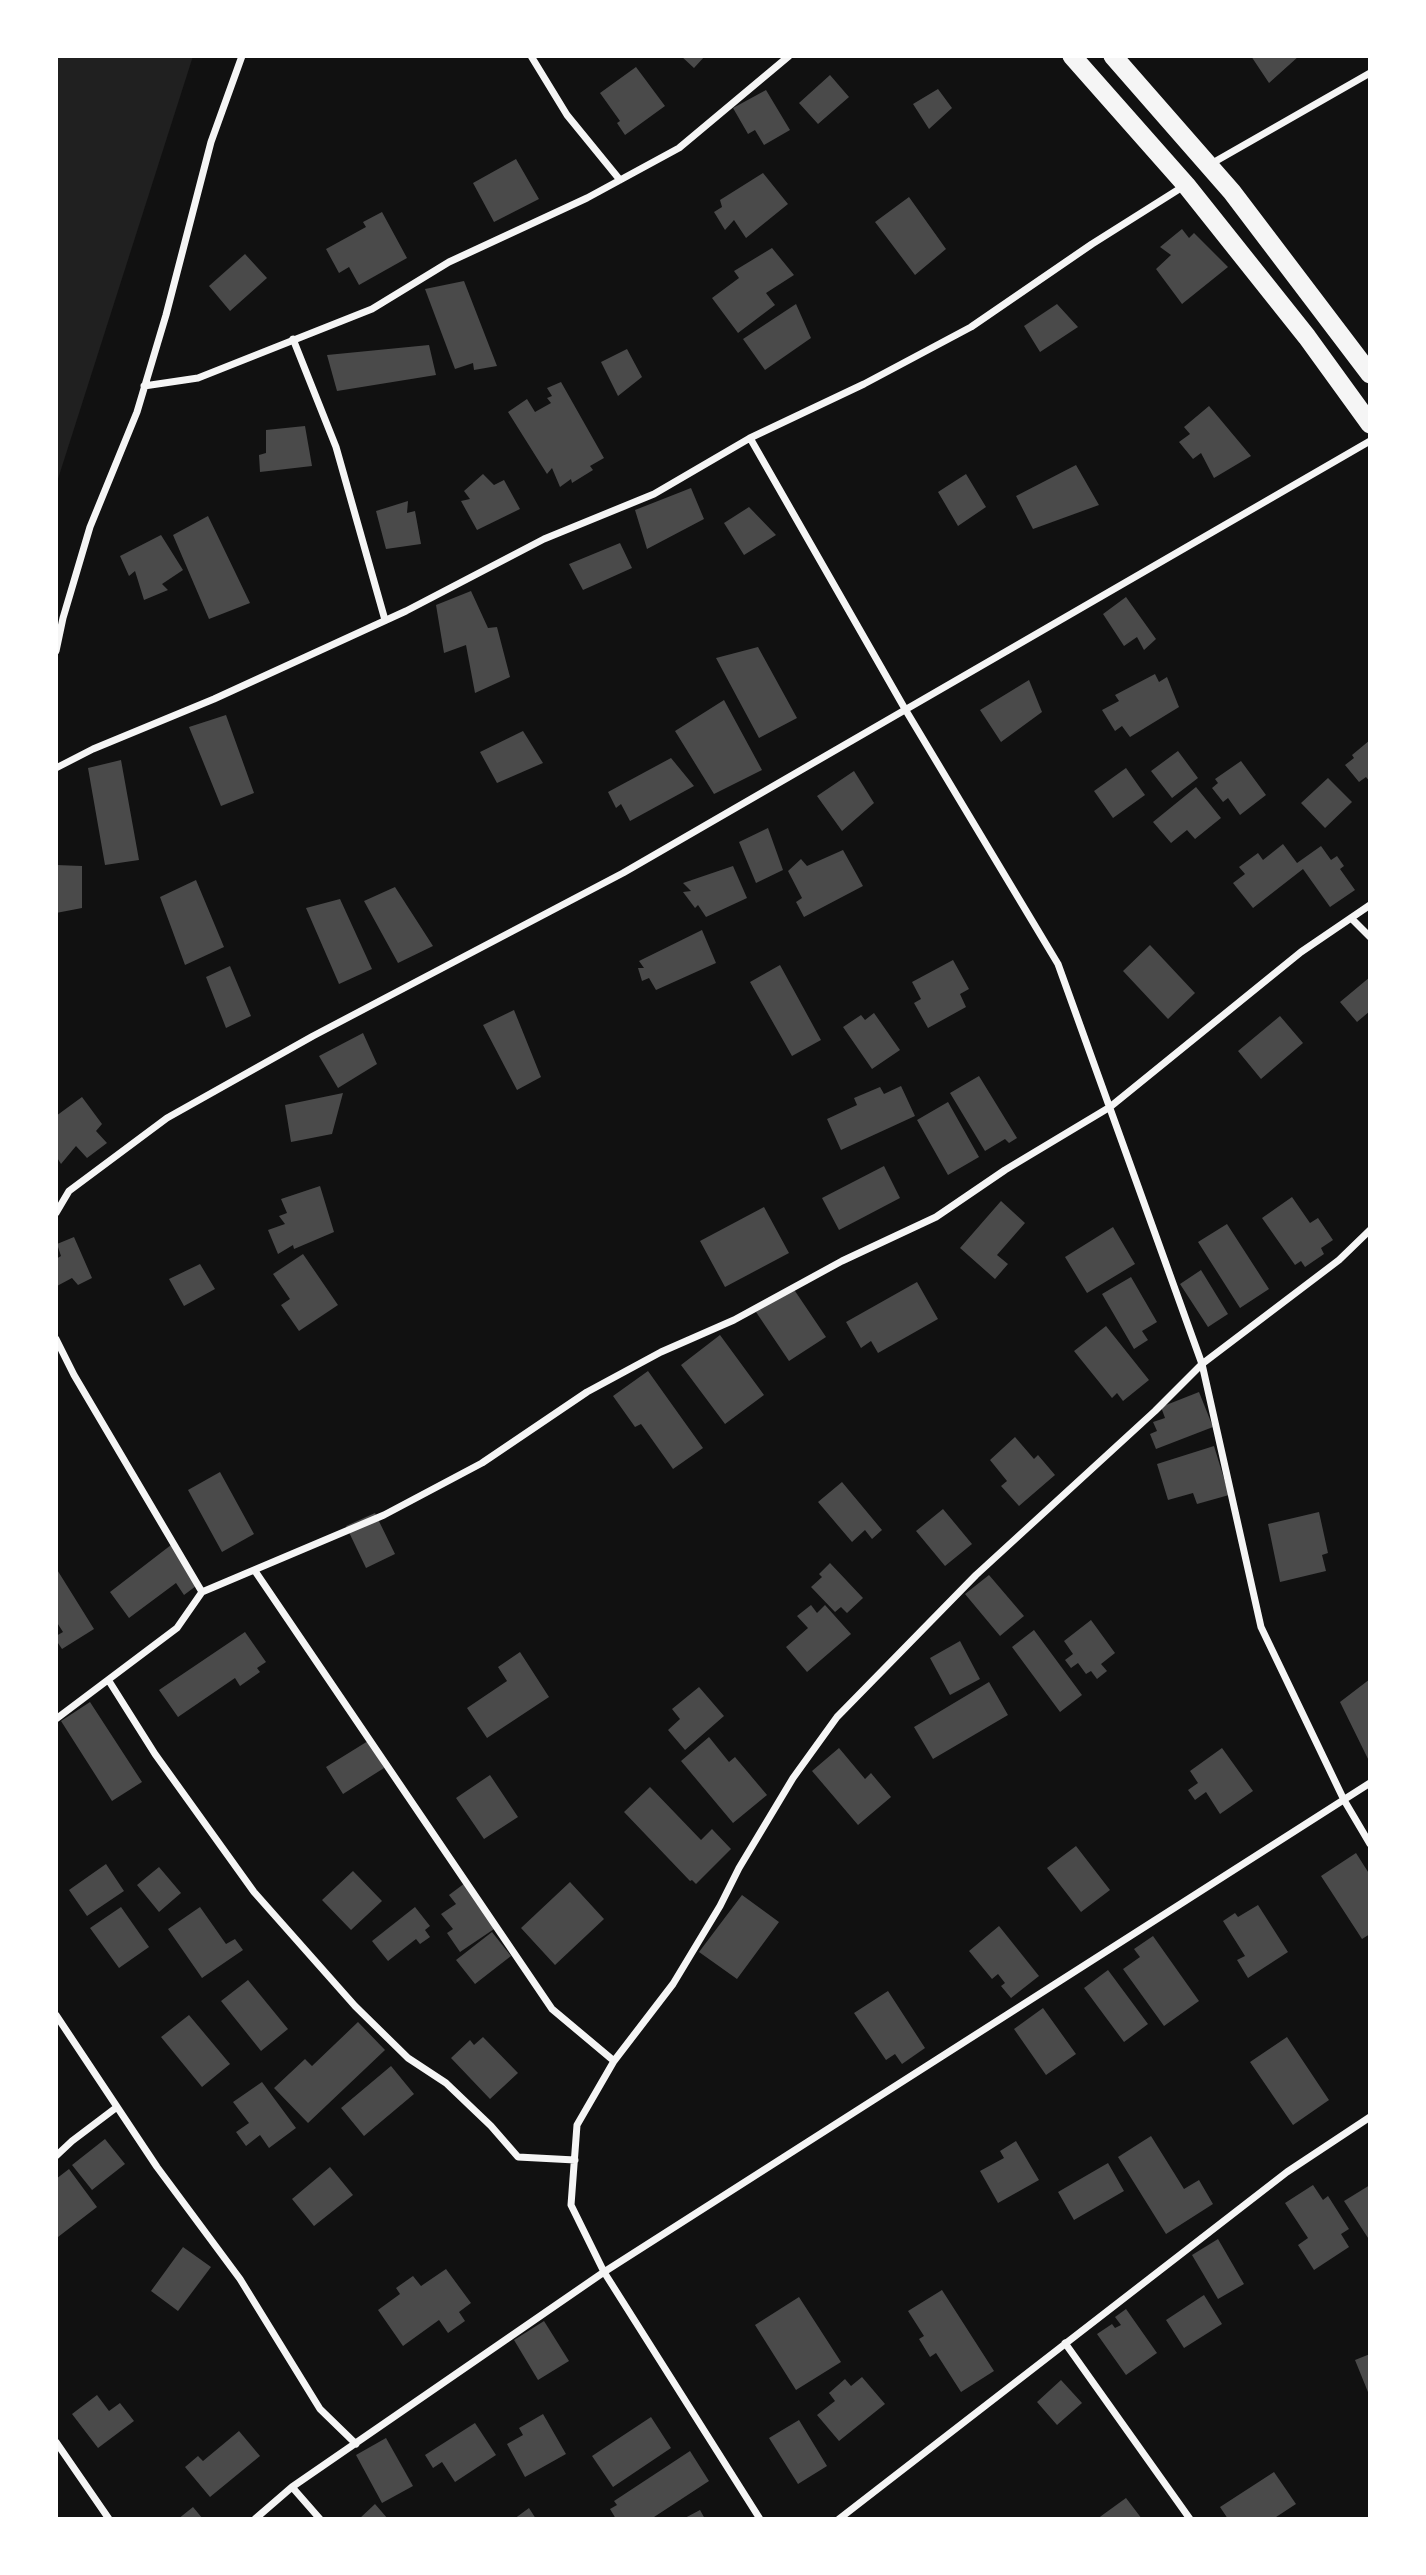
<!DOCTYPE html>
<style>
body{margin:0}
#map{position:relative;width:1426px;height:2575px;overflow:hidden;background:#111;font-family:"Source Sans 3",sans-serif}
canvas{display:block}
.frame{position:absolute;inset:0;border:58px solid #fff;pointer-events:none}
</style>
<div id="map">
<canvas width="1426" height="2575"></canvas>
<div class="frame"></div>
</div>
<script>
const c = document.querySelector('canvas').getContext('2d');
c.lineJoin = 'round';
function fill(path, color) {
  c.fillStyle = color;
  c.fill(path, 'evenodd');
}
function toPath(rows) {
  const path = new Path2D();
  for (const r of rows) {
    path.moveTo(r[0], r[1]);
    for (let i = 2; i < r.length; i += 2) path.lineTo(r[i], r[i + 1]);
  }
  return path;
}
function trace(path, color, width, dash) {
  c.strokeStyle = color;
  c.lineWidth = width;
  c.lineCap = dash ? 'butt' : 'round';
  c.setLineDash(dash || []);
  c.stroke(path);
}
fill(toPath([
 [56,56,193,56,56,485]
]), '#202020');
fill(toPath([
 [681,56,705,56,694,68],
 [1251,56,1299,56,1269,83],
 [636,67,665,106,625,135,617,123,620,121,600,93],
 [830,75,849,97,818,124,799,103],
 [938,89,952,108,929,129,913,104],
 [766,90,790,130,764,145,755,130,748,134,733,108],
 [516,159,539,199,494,222,473,183],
 [763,173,788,204,746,238,734,220,725,230,714,212,722,207,720,200],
 [909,197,946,249,915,275,875,222],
 [382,212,407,258,359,285,349,267,339,273,326,249,366,227,363,222],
 [1182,229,1189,238,1194,233,1228,267,1182,304,1156,269,1171,255,1160,247],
 [772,248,794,275,766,293,775,305,738,333,712,298,739,278,734,271],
 [245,254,267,278,230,311,209,286],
 [464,281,497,366,474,370,473,363,455,369,425,289],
 [796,304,811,338,765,370,743,339],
 [1057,304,1078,327,1040,352,1024,326],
 [429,345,436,375,337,391,327,355],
 [627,349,642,377,618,396,601,362],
 [561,382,604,458,590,466,593,470,572,483,571,479,560,487,552,468,547,474,508,412,527,399,535,412,551,403,547,398,552,396,547,388],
 [1209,406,1251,456,1214,478,1201,453,1193,459,1179,442,1190,434,1184,427],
 [305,426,312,466,260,472,259,455,266,453,266,430],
 [1076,465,1099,505,1033,529,1016,496],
 [483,474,494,485,504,480,520,509,477,530,461,501,470,499,464,491],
 [966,474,986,507,958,526,938,492],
 [691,488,704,519,647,549,635,510],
 [408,501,407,513,415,511,421,544,386,549,376,511],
 [749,507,776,535,744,555,724,523],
 [208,516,250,603,209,619,173,535],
 [161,535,183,570,162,584,168,590,144,600,135,571,129,576,120,556],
 [620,543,632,568,583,590,569,564],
 [471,591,488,628,497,627,510,677,475,693,466,645,444,653,436,605],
 [1126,597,1156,639,1144,650,1137,637,1124,646,1103,614],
 [758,647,797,718,759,738,716,658],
 [1155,674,1159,682,1167,677,1179,707,1130,737,1122,726,1115,731,1102,710,1119,701,1115,695],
 [1029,680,1042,712,1001,742,980,710],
 [724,700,762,770,714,794,675,731],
 [226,715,254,793,221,806,189,727],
 [523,731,543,763,497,783,480,752],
 [1370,740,1370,782,1366,777,1359,782,1345,765,1354,758,1352,755],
 [1178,751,1198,778,1172,798,1151,771],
 [671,758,694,786,630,821,621,804,616,808,608,792],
 [121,760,139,860,105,865,88,768],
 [1241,761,1266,795,1240,815,1228,798,1223,802,1212,788,1218,783,1215,779],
 [1126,768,1145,795,1113,818,1094,791],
 [854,771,874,803,842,831,817,796],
 [1328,778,1352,802,1325,828,1301,803],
 [1196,787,1221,818,1195,839,1187,830,1171,843,1153,822],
 [768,828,783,870,756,883,739,842],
 [1283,844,1297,863,1321,846,1331,860,1337,856,1344,866,1340,869,1355,890,1330,907,1303,869,1253,908,1233,883,1245,874,1239,867,1258,853,1263,860],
 [843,850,863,886,804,917,796,902,802,898,788,871,801,859,807,866],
 [56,865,82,866,82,908,56,913],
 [733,866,747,898,706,917,698,905,695,908,683,892,691,891,683,883],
 [196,880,224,947,185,965,160,897],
 [395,887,433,946,398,963,364,901],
 [340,899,372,969,339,984,306,908],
 [702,930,716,963,656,990,649,978,642,981,638,968,644,968,639,961],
 [1150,945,1195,993,1168,1019,1123,971],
 [953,960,969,989,960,994,966,1007,928,1028,914,1003,921,999,912,982],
 [780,965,821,1040,792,1056,750,982],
 [230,966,251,1016,226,1028,206,977],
 [1370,977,1370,1011,1357,1022,1340,1002],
 [514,1010,541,1077,517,1090,483,1025],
 [874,1013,900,1050,872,1069,843,1027,861,1015,865,1020],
 [1280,1016,1303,1043,1261,1079,1238,1051],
 [363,1033,377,1064,338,1088,319,1056],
 [979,1076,1017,1138,1009,1143,1005,1139,985,1151,950,1093],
 [901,1086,915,1116,841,1150,827,1119,857,1105,854,1098,880,1087,884,1094],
 [343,1093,332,1134,291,1142,285,1105],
 [82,1097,102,1124,96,1131,107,1143,87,1158,76,1146,61,1164,56,1156,56,1116],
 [948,1102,979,1157,948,1175,917,1120],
 [884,1166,900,1198,839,1230,822,1198],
 [320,1186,334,1232,294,1249,293,1245,278,1254,268,1230,285,1224,279,1216,287,1213,281,1199],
 [1292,1197,1310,1223,1318,1218,1333,1240,1321,1248,1324,1254,1305,1267,1301,1261,1295,1265,1262,1218],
 [1001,1201,1025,1223,997,1255,1008,1264,995,1279,960,1248],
 [764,1207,789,1253,725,1287,700,1241],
 [1227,1224,1269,1289,1240,1308,1198,1242],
 [1113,1227,1135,1264,1087,1293,1065,1257],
 [74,1237,92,1278,78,1285,72,1278,57,1286,56,1259,61,1256,57,1244],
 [303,1254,338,1305,299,1331,281,1305,290,1299,273,1274],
 [200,1264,215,1289,184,1306,169,1279],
 [1201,1270,1228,1314,1208,1327,1180,1284],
 [1131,1277,1157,1322,1142,1331,1148,1340,1134,1349,1102,1294],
 [917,1282,938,1319,878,1353,871,1341,861,1348,846,1322],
 [793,1288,826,1337,789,1361,756,1312],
 [1106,1326,1149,1380,1123,1401,1117,1393,1112,1398,1074,1351],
 [720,1335,764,1395,725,1424,681,1365],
 [648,1371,703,1448,673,1469,641,1424,635,1427,613,1396],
 [1199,1392,1213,1427,1156,1449,1150,1434,1157,1431,1153,1422,1165,1418,1161,1407],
 [1015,1437,1034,1459,1038,1455,1055,1475,1019,1506,1001,1486,1007,1481,990,1460],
 [1214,1446,1229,1495,1197,1504,1193,1493,1168,1500,1157,1464],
 [220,1472,254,1534,222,1552,188,1490],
 [842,1482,882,1530,872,1539,865,1530,852,1542,818,1502],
 [943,1509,972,1544,945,1566,916,1531],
 [1319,1512,1328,1553,1322,1555,1326,1571,1280,1582,1268,1524],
 [375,1513,395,1554,366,1568,346,1526],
 [171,1545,200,1583,184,1595,176,1583,129,1618,110,1592],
 [830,1563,863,1598,847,1613,841,1607,835,1612,811,1587,822,1577,819,1574],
 [56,1568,94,1629,62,1649,56,1640,56,1636,63,1632,56,1621],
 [989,1575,1024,1616,1000,1636,965,1594],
 [811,1605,817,1613,825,1605,851,1634,807,1672,786,1647,808,1628,797,1616],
 [1091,1620,1115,1653,1101,1664,1107,1671,1097,1679,1091,1671,1086,1674,1078,1663,1071,1668,1065,1660,1073,1654,1064,1641],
 [1034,1630,1082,1695,1060,1712,1012,1647],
 [245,1632,266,1662,257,1668,260,1672,240,1686,235,1678,178,1717,159,1690],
 [960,1641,980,1679,950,1695,930,1658],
 [520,1652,549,1697,487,1738,467,1708,507,1681,498,1667],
 [1370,1679,1370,1763,1340,1702],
 [989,1682,1008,1715,933,1759,914,1727],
 [699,1687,724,1716,685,1750,668,1730,680,1719,672,1709],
 [90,1702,142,1782,112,1801,61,1721],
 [709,1737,729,1762,735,1757,767,1795,733,1823,681,1761],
 [368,1741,384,1768,343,1794,326,1767],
 [839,1748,865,1779,871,1773,891,1797,858,1825,812,1771],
 [1222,1748,1253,1791,1220,1814,1206,1792,1195,1800,1188,1790,1198,1783,1190,1771],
 [490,1775,518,1817,484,1839,456,1798],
 [650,1787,701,1840,712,1829,731,1849,696,1884,692,1880,690,1881,624,1812],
 [1076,1846,1110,1890,1081,1912,1047,1868],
 [1356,1853,1370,1875,1370,1934,1362,1939,1321,1876],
 [106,1864,124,1891,87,1916,69,1890],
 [159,1867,181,1893,159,1912,137,1885],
 [353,1871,382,1901,351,1930,322,1900],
 [570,1882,604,1919,555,1965,521,1928],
 [465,1883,497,1927,460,1952,447,1933,453,1929,441,1914,456,1904,449,1895],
 [742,1895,779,1922,737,1979,699,1952],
 [1258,1905,1288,1952,1248,1978,1237,1960,1245,1956,1223,1921,1235,1913,1238,1917],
 [121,1907,149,1947,119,1968,90,1928],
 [200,1907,226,1944,235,1939,243,1950,202,1978,168,1929],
 [415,1907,430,1926,425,1930,430,1937,420,1944,416,1939,388,1961,372,1941],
 [999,1926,1039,1976,1011,1998,1001,1986,1005,1983,998,1974,992,1979,969,1951],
 [492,1932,511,1956,475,1984,456,1960],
 [1153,1936,1199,2001,1164,2026,1123,1969,1140,1957,1134,1949],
 [1108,1970,1148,2024,1124,2042,1084,1988],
 [248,1980,288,2029,261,2051,221,2001],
 [888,1991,925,2048,902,2064,895,2054,886,2060,854,2013],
 [1043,2008,1076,2054,1046,2075,1014,2029],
 [189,2015,230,2064,202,2087,161,2037],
 [358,2022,385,2050,308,2123,274,2088,305,2059,312,2066],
 [483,2037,518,2073,490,2099,451,2058,470,2040,474,2045],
 [1287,2037,1329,2100,1293,2125,1250,2062],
 [391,2066,414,2094,364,2136,341,2108],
 [262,2082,296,2128,269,2148,260,2135,246,2146,236,2132,249,2123,233,2102],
 [1151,2136,1184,2189,1199,2180,1213,2204,1166,2234,1118,2157],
 [105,2139,125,2164,92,2190,72,2165],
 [1016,2141,1039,2180,998,2203,980,2171,1004,2158,1000,2151],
 [1108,2163,1124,2191,1074,2220,1058,2192],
 [330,2167,353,2195,314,2226,292,2199],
 [69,2169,97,2207,58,2237,56,2179],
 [1313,2185,1323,2200,1328,2196,1349,2229,1341,2234,1349,2247,1314,2270,1298,2245,1308,2238,1285,2203],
 [1370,2185,1370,2241,1344,2201],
 [1218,2239,1244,2284,1218,2299,1192,2255],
 [183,2247,211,2267,178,2311,151,2291],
 [446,2269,471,2303,459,2312,465,2321,448,2333,439,2320,403,2346,378,2310,400,2294,396,2288,413,2276,421,2286],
 [942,2290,994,2371,961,2392,936,2353,930,2357,919,2339,924,2336,908,2311],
 [1204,2295,1222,2324,1184,2348,1166,2320],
 [799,2297,841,2362,796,2390,755,2325],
 [1126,2309,1157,2353,1126,2375,1097,2334,1112,2324,1115,2328,1121,2325,1115,2317],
 [544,2321,569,2361,538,2380,514,2340],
 [1370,2354,1370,2397,1355,2360],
 [862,2377,885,2404,839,2441,817,2415,835,2401,829,2393,845,2379,851,2386],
 [1061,2380,1082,2403,1057,2425,1037,2402],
 [97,2395,109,2411,120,2403,134,2421,98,2448,72,2414],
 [543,2414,566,2454,525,2477,507,2444,523,2435,519,2428],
 [651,2417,671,2448,613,2487,592,2456],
 [799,2420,827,2466,798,2484,769,2438],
 [475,2423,496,2455,455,2482,442,2462,433,2468,425,2455],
 [239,2431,260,2456,210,2497,185,2467,198,2456,203,2461],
 [386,2438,413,2486,382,2503,356,2455],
 [690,2451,709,2481,651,2519,616,2519,610,2509,617,2505,614,2501],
 [1274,2472,1296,2504,1273,2519,1228,2519,1220,2507],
 [1126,2498,1142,2519,1097,2519],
 [375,2504,388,2519,359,2519],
 [193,2507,203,2519,178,2519],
 [529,2508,536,2519,514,2519],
 [700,2510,705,2519,683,2519]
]), '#4a4a4a');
trace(toPath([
 [531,56,567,115,620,180],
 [1209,165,1370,73],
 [1184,186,1092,244,971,327,864,384,750,438,905,709,1058,964,1202,1364,1261,1627,1344,1800,1370,1844],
 [293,339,336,447,385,620],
 [144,386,198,378,372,309,449,262,587,198,679,148,789,56],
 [56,651,63,618,90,527,137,412,166,315,211,142,242,56],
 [56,768,93,749,214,699,406,611,544,539,654,494,750,438],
 [1351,918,1370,937],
 [56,1213,69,1191,167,1118,313,1036,623,873,1370,441],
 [56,1339,74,1375,202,1592],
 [255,1571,552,2009,614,2061],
 [109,1681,155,1754,254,1892,355,2006,408,2058,446,2083,491,2126,518,2157,575,2160],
 [56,1719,177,1628,202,1592,384,1515,482,1463,587,1392,661,1352,734,1320,842,1261,936,1217,1005,1170,1110,1107,1301,952,1370,905],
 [56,2015,157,2167,240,2279,320,2409,356,2444],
 [56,2156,72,2141,117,2107],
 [1065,2343,1190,2519],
 [56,2442,109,2519],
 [292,2487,320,2519],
 [255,2519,292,2487,604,2272,1370,1783],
 [760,2519,604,2272,571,2205,577,2125,614,2061,673,1984,720,1906,739,1868,793,1778,837,1717,976,1575,1155,1411,1202,1364,1339,1260,1370,1230],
 [839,2519,1287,2172,1370,2117]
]), '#f5f5f5', 7);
trace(toPath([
 [1072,56,1186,185,1307,337,1370,424],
 [1113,56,1232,192,1370,374]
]), '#f5f5f5', 19);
</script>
